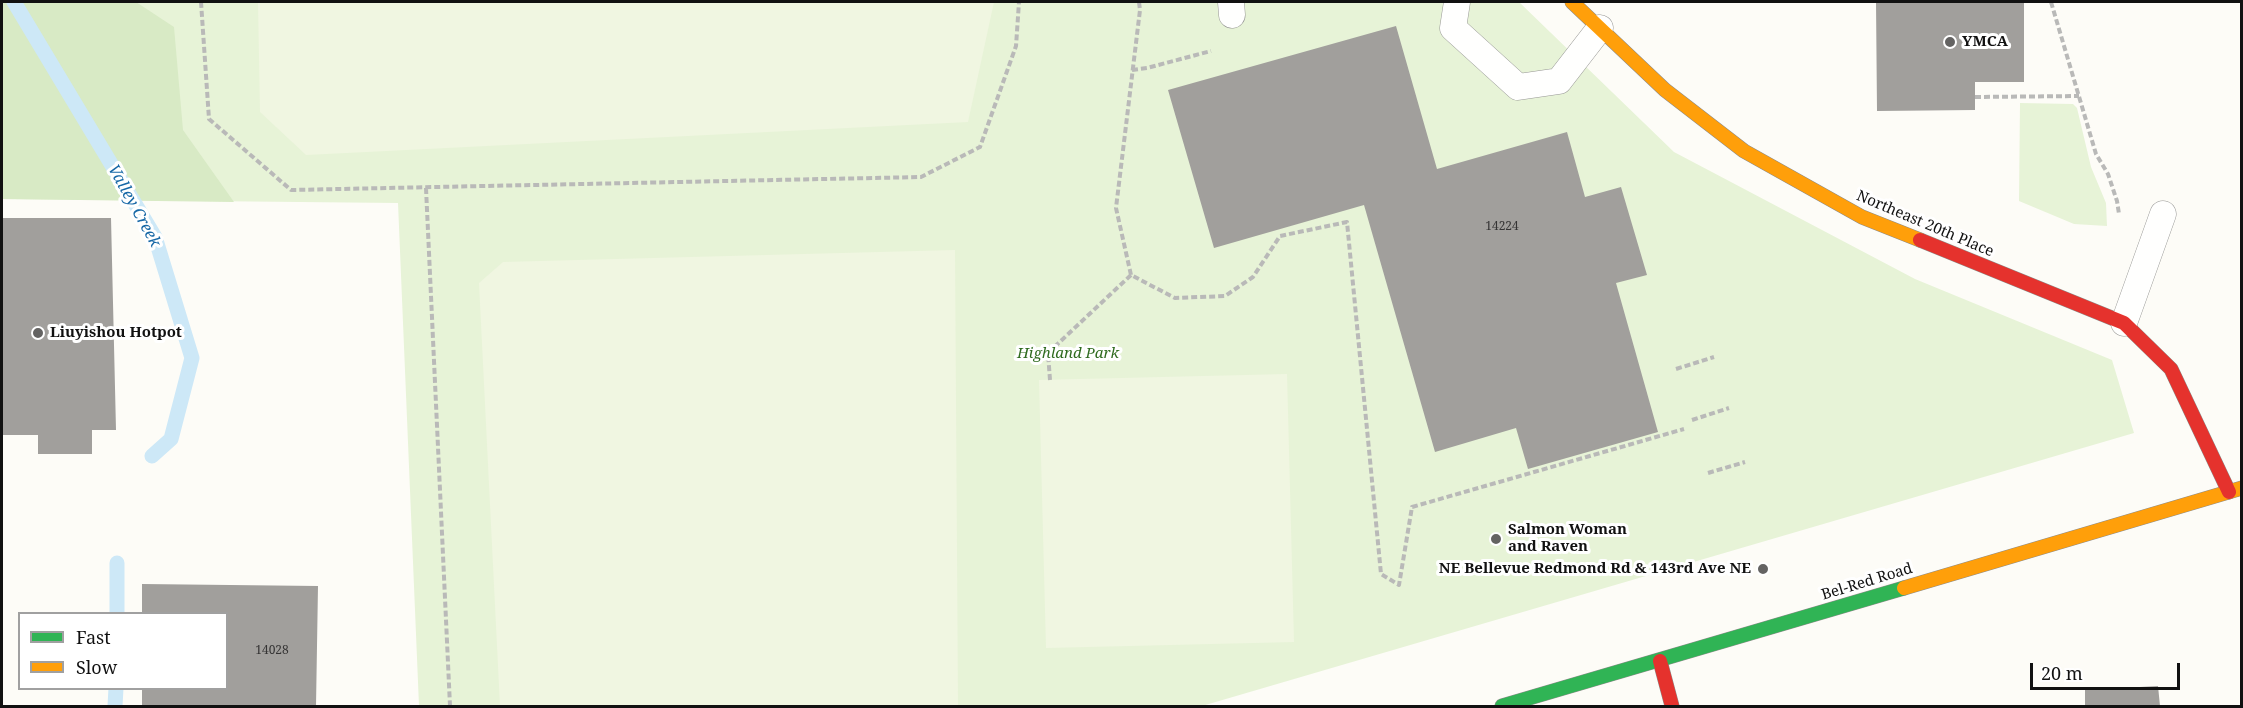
<!DOCTYPE html>
<style>
body{margin:0}
#map{position:relative;width:2243px;height:708px;overflow:hidden;background:#fdfcf7;font-family:"Noto Serif",serif}
canvas{display:block}
.frame{position:absolute;inset:0;border:3px solid #111;pointer-events:none}
.legend{position:absolute;left:18px;top:612px;width:210px;height:78px;box-sizing:border-box;background:#fff;border:2px solid #a0a0a0;margin:0;padding:8px 10px;list-style:none;font-size:18px;color:#111}
.legend li{display:flex;align-items:center;gap:12px;height:30px}
.legend b{width:30px;border:2px solid #a0a0a0}
.scale{position:absolute;left:2030px;top:663px;width:150px;height:27px;box-sizing:border-box;border:3px solid #111;border-top:0;padding-left:8px;font-size:18px;line-height:21px;white-space:nowrap;color:#111;-webkit-text-stroke:4px #fff;paint-order:stroke}
</style>
<div id="map">
<canvas width="2243" height="708"></canvas>
<div class="frame"></div>
<ul class="legend">
<li><b style="height:8px;background:#30b455"></b>Fast</li>
<li><b style="height:8px;background:#ff9f0a"></b>Slow</li>
</ul>
<div class="scale">20 m</div>
</div>
<script>
const c = document.querySelector('canvas').getContext('2d');
c.lineJoin = 'round';
function fill(path, color) {
  c.fillStyle = color;
  c.fill(path, 'evenodd');
}
function toPath(rows) {
  const path = new Path2D();
  for (const r of rows) {
    path.moveTo(r[0], r[1]);
    for (let i = 2; i < r.length; i += 2) path.lineTo(r[i], r[i + 1]);
  }
  return path;
}
function trace(path, color, width, dash) {
  c.strokeStyle = color;
  c.lineWidth = width;
  c.lineCap = dash ? 'butt' : 'round';
  c.setLineDash(dash || []);
  c.stroke(path);
}
function label(font, color, halo, rows, align = 'center') {
  c.font = font + ' "Noto Serif",serif';
  c.lineWidth = 6;
  c.setLineDash([]);
  c.textBaseline = 'middle';
  c.strokeStyle = halo;
  c.fillStyle = color;
  for (const [text, x, y, turn = 0] of rows) {
    c.save();
    c.translate(x, y);
    c.rotate((+turn || 0) * Math.PI / 180);
    c.textAlign = isNaN(turn) ? turn : align;
    if (halo) c.strokeText(text, 0, 0);
    c.fillText(text, 0, 0);
    c.restore();
  }
}
fill(toPath([
 [2,2,1519,2,1674,152,1915,279,2112,360,2134,433,1202,706,419,706,398,203,2,199],
 [2020,103,2073,104,2077,108,2091,167,2106,203,2107,226,2074,224,2019,201]
]), '#e7f3d7');
fill(toPath([
 [2,2,136,2,174,27,183,130,234,202,2,199]
]), '#d8eac5');
fill(toPath([
 [258,2,994,2,968,122,306,155,260,112],
 [955,250,958,706,500,706,479,283,503,262],
 [1287,374,1294,642,1046,648,1039,380]
]), '#f0f6e1');
trace(toPath([
 [14,2,155,237,192,358,171,439,152,456],
 [117,614,117,563],
 [115,706,116,688]
]), '#cde8f7', 15);
fill(toPath([
 [1876,2,2024,2,2024,82,1975,82,1975,110,1877,111],
 [1396,26,1437,169,1567,132,1585,197,1621,187,1647,275,1616,283,1658,432,1528,469,1516,428,1435,452,1364,205,1214,248,1168,90],
 [2,218,111,218,116,430,92,430,92,454,38,454,38,435,2,435],
 [142,584,318,586,316,706,142,706,142,688,226,688,226,614,142,614],
 [2158,686,2160,706,2085,706,2085,690]
]), '#a19f9c');
const lane = toPath([
 [1231,2,1232,15],
 [1457,2,1453,28,1518,87,1559,81,1600,28],
 [2124,323,2163,214]
]);
const fast = toPath([
 [1502,706,1904,588]
]);
const slow = toPath([
 [1572,2,1665,90,1744,151,1862,217,1920,240],
 [1904,588,2242,488]
]);
const jam = toPath([
 [1920,240,2124,323,2171,369,2229,492],
 [1660,661,1672,706]
]);
trace(lane, '#979795', 27);
trace(fast, '#8e8d8b', 15);
trace(slow, '#8e8d8b', 15);
trace(jam, '#8e8d8b', 15);
trace(toPath([
 [201,2,209,119,291,190,921,177,980,147,1016,46,1019,2],
 [1139,2,1140,10,1116,208,1131,275,1175,298,1225,296,1253,277,1280,236,1347,222,1381,574,1399,585,1412,507,1684,429],
 [2051,2,2096,154,2108,174,2117,201,2119,214],
 [1132,70,1147,68,1211,51],
 [1975,97,2079,96],
 [426,188,450,706],
 [1676,369,1714,357],
 [1050,380,1048,353,1131,275],
 [1692,420,1729,408],
 [1708,473,1745,462]
]), '#b9b9b8', 4, [6, 3]);
trace(lane, '#fffffe', 26);
trace(fast, '#30b455', 14);
trace(slow, '#ff9f0a', 14);
trace(jam, '#e5322d', 14);
for (const [x, y, r, color] of [
 [1950,42,6,"#646362"],
 [38,333,6,"#646362"],
 [1496,539,6,"#646362"],
 [1763,569,6,"#646362"]
]) {
  const dot = new Path2D();
  dot.arc(x, y, r, 0, 2 * Math.PI);
  c.fillStyle = color;
  c.fill(dot);
  trace(dot, '#fff', 2);
}
label('12px', '#353434', null, [
 ["14224",1502,227],
 ["14028",272,651]
]);
label('bold 15px', '#111', '#fff', [
 ["YMCA",1962,42],
 ["Liuyishou Hotpot",50,333],
 ["Salmon Woman",1508,530],
 ["and Raven",1508,547],
 ["NE Bellevue Redmond Rd & 143rd Ave NE",1751,569,"right"]
], 'left');
label('15px', '#111', '#fff', [
 ["Northeast 20th Place",1925,224,23],
 ["Bel-Red Road",1867,582,-17]
]);
label('italic 15px', '#2f6b1f', '#fff', [
 ["Highland Park",1068,354]
]);
label('italic 16px', '#1768a6', '#fff', [
 ["Valley Creek",134,206,61]
]);
</script>
